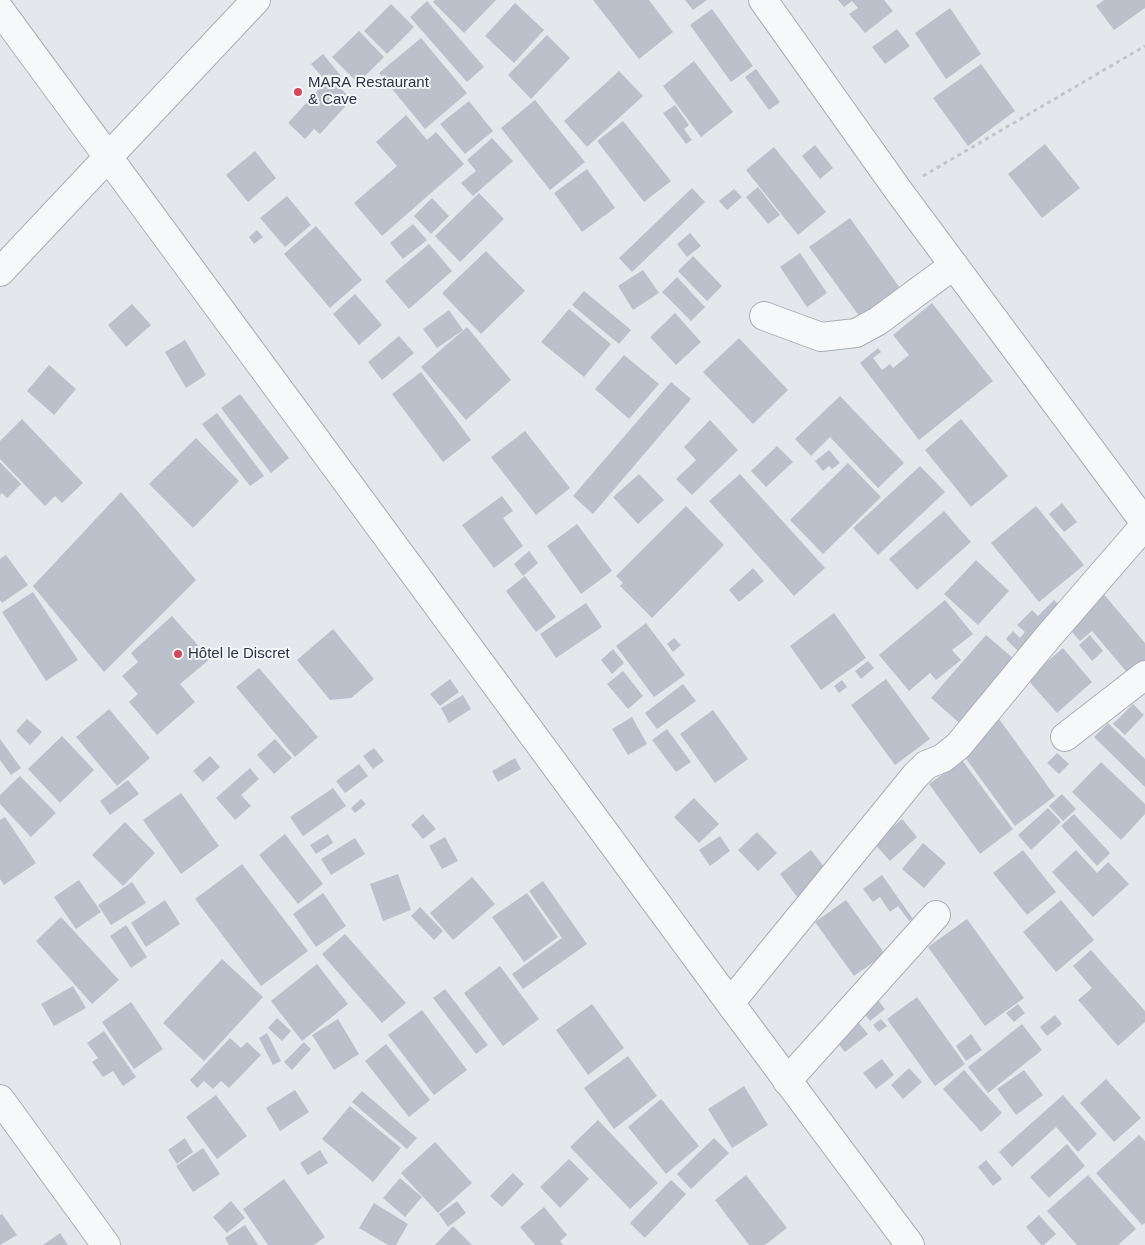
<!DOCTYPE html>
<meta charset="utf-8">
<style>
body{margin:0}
canvas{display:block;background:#e4e7ec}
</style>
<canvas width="1145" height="1245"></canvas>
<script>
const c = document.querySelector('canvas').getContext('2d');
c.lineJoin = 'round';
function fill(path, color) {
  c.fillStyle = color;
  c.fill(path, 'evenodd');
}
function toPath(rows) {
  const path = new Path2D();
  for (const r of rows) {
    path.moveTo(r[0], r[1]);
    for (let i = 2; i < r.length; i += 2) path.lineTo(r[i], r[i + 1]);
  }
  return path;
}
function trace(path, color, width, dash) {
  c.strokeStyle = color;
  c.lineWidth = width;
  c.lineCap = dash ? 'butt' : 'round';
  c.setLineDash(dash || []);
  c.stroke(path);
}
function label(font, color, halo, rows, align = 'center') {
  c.font = font + ' Helvetica,sans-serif';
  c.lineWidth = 4;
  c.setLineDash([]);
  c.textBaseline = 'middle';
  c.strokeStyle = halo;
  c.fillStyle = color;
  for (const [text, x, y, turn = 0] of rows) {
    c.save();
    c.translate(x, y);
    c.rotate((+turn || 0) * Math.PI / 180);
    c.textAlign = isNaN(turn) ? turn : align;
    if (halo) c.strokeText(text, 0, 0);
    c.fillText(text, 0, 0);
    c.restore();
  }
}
fill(toPath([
 [435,0,496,0,464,33,433,2],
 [593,0,649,0,673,32,639,59],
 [685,0,707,0,693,10],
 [838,0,884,0,893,11,865,33,849,14,858,8,852,1,844,7],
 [1104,0,1145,0,1145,8,1114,30,1096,6],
 [427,1,484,67,467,82,410,17],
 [515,3,544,30,514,63,485,36],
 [391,4,414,27,387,54,364,31],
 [950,8,981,54,946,79,915,33],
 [712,9,753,66,731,82,690,25],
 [897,29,910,46,885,64,872,47],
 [359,31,384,57,358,83,332,57],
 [547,35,570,58,531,99,508,75],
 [421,38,467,93,425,129,379,73],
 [323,54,341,76,334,81,329,74,323,78,311,64],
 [694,61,733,112,701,137,663,86],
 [981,64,1015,111,968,146,933,98],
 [756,69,780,102,769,110,745,77],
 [619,71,643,96,587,147,564,121],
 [329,78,352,99,320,134,314,129,305,139,288,123],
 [535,100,585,162,550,190,501,128],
 [469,101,493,131,465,154,440,124],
 [675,105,689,125,684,129,692,140,686,144,663,113],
 [406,115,427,140,436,132,464,164,382,236,354,203,397,166,376,142],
 [623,121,671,181,644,202,597,141],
 [492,138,513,161,473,196,461,183,476,171,467,160],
 [1045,144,1080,188,1042,218,1008,174],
 [815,145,833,168,820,179,802,156],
 [774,147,826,212,798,235,746,170],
 [255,151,276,178,248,202,226,175],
 [587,169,615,208,582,232,554,193],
 [758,187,780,215,768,224,746,197],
 [692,188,705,202,632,272,619,258],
 [734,189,742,197,727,210,719,201],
 [479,193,504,219,460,262,435,236],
 [287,196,311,225,285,247,260,218],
 [432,198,449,216,431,234,414,216],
 [850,218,900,288,860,317,809,247],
 [413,224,427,240,403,259,390,243],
 [316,226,362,280,330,308,284,254],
 [257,230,263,237,254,244,249,237],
 [690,233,701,246,687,257,677,244],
 [429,244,452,271,409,309,385,281],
 [486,251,525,291,481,334,442,293],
 [800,253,827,293,807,307,780,267],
 [693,256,722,286,707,301,678,271],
 [643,270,659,293,633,310,618,286],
 [677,277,705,307,691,321,662,292],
 [584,291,631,330,619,344,572,305],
 [355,294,382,325,359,345,333,314],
 [932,303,993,381,919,440,860,363,878,348,881,352,873,358,882,370,890,364,893,368,909,355,893,335],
 [132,304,151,325,126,347,108,325],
 [569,309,611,344,584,377,541,342],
 [449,310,463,330,437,348,423,329],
 [675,313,701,342,676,365,650,337],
 [467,327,511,380,466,420,421,367],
 [399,336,414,353,382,380,368,362],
 [739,338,788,390,753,424,703,372],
 [185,340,206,375,186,388,165,352],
 [624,355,659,384,629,419,595,389],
 [49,365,76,389,54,415,27,391],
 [421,372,471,440,443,462,392,394],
 [671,382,691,399,593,514,573,496],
 [240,394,289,458,271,473,221,408],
 [840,396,904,463,878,488,830,437,811,456,795,439],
 [217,413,264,476,250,486,202,424],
 [22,419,83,483,62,503,55,496,45,506,0,459,0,441],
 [961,419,1008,476,971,507,925,450],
 [710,420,738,450,692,495,676,479,696,460,684,447],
 [525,431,570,488,536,515,491,457],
 [196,438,239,481,193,528,149,484],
 [777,446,793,462,766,487,751,471],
 [829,450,840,463,832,469,829,466,823,471,815,461],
 [0,462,21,484,7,498,2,493,0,495],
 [848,463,881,497,823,554,790,520],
 [920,466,945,492,878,555,853,528],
 [639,474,664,500,638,524,613,497],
 [740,474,825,568,794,596,709,501],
 [121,492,196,580,104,672,33,586],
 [502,496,513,511,503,518,523,546,494,568,462,525],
 [1062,503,1077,522,1064,532,1049,514],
 [686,506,724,545,652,618,620,586,623,583,616,576],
 [1036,506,1084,565,1039,602,991,543],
 [944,511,971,542,917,590,889,559],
 [577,524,612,571,581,594,547,546],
 [529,551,538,563,523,576,514,564],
 [6,555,28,585,2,603,0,600,0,559],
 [976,560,1009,591,978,625,944,594],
 [753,568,764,581,739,602,729,590],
 [525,576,556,617,536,632,506,591],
 [33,592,78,660,46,681,2,612],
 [1102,592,1145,643,1145,663,1130,676,1092,631,1080,641,1065,624],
 [945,600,973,634,952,650,961,660,936,680,930,673,909,691,879,655],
 [1054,600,1068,613,1021,654,1006,639,1013,631,1020,638,1025,632,1017,625,1032,610,1038,616],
 [586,603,602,627,556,658,540,634],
 [834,613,866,658,821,690,790,646],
 [172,616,210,659,180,684,195,702,157,735,129,702,138,694,122,676,138,662,131,653],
 [646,623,685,675,654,697,616,646],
 [333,629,374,679,351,698,330,700,297,660],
 [986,635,1021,665,965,728,931,698],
 [1090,635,1103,651,1092,661,1079,645],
 [674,638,681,645,673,652,667,644],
 [1063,648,1092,682,1057,713,1027,679],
 [613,649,624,663,612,674,601,660],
 [868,661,874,668,861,679,855,671],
 [259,668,318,737,295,757,236,687],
 [623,671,643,696,628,709,607,684],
 [450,679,459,692,440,706,430,694],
 [886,679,930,739,895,765,851,705],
 [842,680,847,687,839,693,834,686],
 [683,684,696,701,657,729,645,713],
 [463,695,471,709,449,723,441,708],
 [1133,704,1144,715,1125,735,1113,724],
 [109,709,150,758,117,786,76,737],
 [713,710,748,759,715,783,680,734],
 [632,717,647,744,628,755,612,729],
 [27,719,42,732,30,745,16,731],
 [999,719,1055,796,1015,826,959,749],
 [1108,723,1145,759,1145,787,1094,737],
 [667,729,691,762,676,772,652,740],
 [62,736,94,770,60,803,28,769],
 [0,739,21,768,11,775,0,760],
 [275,739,292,758,274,774,257,755],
 [374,748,384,761,373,769,363,756],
 [1057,753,1069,764,1059,774,1047,763],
 [210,756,220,767,203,782,193,771],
 [515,758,521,769,498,782,492,771],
 [962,760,1013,829,980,854,929,784],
 [1101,762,1145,804,1145,814,1121,840,1072,792],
 [359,764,368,776,345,793,336,781],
 [250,768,259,779,241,795,251,806,235,820,216,798],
 [20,776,56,813,31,837,0,804,0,795],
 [128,780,139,794,110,815,100,801],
 [333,788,346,806,303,836,290,817],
 [181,793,219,846,181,874,143,820],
 [1062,794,1076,809,1063,821,1049,806],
 [694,798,719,824,699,843,674,817],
 [361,799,366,804,355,813,351,808],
 [1048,808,1061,822,1031,850,1018,835],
 [423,814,436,829,423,839,411,825],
 [1074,814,1110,853,1097,866,1061,826],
 [5,817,36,863,4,885,0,879,0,820],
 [902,819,917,837,890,861,874,843],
 [125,822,155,853,123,886,92,855],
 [757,832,777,853,758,871,738,850],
 [285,834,323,884,298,904,259,855],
 [328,834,333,843,316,854,310,845],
 [720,836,730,851,710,866,699,850],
 [445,837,458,861,442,869,429,846],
 [355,838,365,854,331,875,321,859],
 [923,843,946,863,924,888,902,869],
 [811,850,828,872,797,897,780,874],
 [1023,850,1056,892,1027,915,993,873],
 [1076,850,1097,873,1108,862,1129,884,1093,917,1052,872],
 [242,864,308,951,261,986,195,899],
 [398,874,411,910,383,921,370,884],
 [882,875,913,919,909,921,898,906,890,912,880,897,873,902,863,889],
 [472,877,495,904,453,940,430,913],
 [79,880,101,912,76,929,54,897],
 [543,881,587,944,523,989,512,974,562,938,529,891],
 [132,882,146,903,111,925,98,905],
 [323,893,346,926,316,947,293,914],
 [527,893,558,937,524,962,492,917],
 [165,900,180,924,146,947,131,923],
 [846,900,885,954,854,976,815,922],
 [1061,900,1094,940,1056,972,1023,932],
 [420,907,443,931,434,940,411,916],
 [61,917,119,980,92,1004,36,941],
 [967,919,1024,998,985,1026,928,947],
 [126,925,147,957,131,968,110,936],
 [345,934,406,1003,382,1023,322,954],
 [1091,950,1145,1011,1145,1022,1118,1046,1078,1000,1092,988,1073,966],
 [222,959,263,997,204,1061,163,1023],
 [317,964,348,1004,302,1041,271,1001],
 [500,966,539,1019,503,1046,464,993],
 [73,986,86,1008,54,1026,41,1004],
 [445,989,488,1045,476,1054,433,998],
 [917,997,965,1064,935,1086,887,1019],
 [877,999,885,1009,870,1021,862,1011],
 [131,1002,163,1049,134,1069,102,1022],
 [592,1004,624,1048,588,1075,556,1030],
 [1018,1004,1025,1013,1014,1022,1006,1013],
 [422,1010,467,1070,434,1095,388,1035],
 [1055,1015,1062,1024,1047,1036,1040,1027],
 [277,1018,291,1031,282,1041,268,1028],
 [338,1019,359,1054,334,1070,312,1035],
 [881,1019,887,1026,879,1032,873,1025],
 [858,1022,868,1034,845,1052,835,1040],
 [1022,1024,1042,1050,988,1093,968,1067],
 [104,1031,136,1077,123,1086,113,1071,103,1077,92,1062,98,1058,87,1043],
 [267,1033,281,1061,273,1065,259,1038],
 [971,1034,982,1050,966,1061,956,1046],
 [230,1038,241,1048,247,1042,261,1055,229,1088,221,1081,213,1089,204,1081,197,1088,190,1080],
 [304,1042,311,1049,292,1070,284,1062],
 [386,1044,430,1100,409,1117,365,1061],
 [628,1056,657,1096,614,1129,584,1088],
 [882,1059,894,1075,876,1089,863,1073],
 [909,1068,922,1082,903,1099,891,1085],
 [964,1070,1002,1113,981,1132,943,1089],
 [1024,1070,1043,1095,1016,1115,997,1089],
 [1106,1079,1141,1118,1114,1142,1080,1103],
 [744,1086,768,1125,732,1148,708,1109],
 [295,1090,309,1112,280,1131,266,1108],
 [362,1091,417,1138,407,1149,352,1102],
 [216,1095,247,1136,217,1159,186,1117],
 [1063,1095,1097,1134,1078,1152,1056,1127,1012,1167,999,1152],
 [661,1099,699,1146,666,1174,628,1127],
 [350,1106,401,1148,373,1182,322,1139],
 [598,1120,658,1183,630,1209,570,1147],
 [1139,1135,1145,1141,1145,1223,1142,1225,1096,1173],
 [185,1138,193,1152,177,1164,168,1150],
 [714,1138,729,1153,691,1189,677,1174],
 [435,1142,472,1183,438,1213,401,1173],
 [1067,1144,1085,1166,1049,1198,1030,1177],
 [203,1148,220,1174,193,1192,176,1166],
 [320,1150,328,1163,308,1175,300,1163],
 [569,1159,589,1179,560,1208,540,1187],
 [986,1160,1002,1179,993,1186,978,1167],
 [513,1173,524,1184,502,1207,490,1196],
 [746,1175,787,1228,765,1245,749,1245,715,1200],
 [1088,1175,1136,1229,1118,1245,1077,1245,1047,1211],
 [400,1178,422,1197,405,1217,383,1198],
 [284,1179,325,1237,314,1245,268,1245,243,1209],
 [671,1180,686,1194,645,1238,630,1223],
 [231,1201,245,1218,227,1233,213,1217],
 [457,1201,466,1213,448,1227,439,1214],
 [374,1203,408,1224,396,1245,388,1245,359,1228],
 [544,1207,567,1235,560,1241,563,1245,535,1245,520,1227],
 [2,1214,17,1235,0,1245,0,1215],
 [1039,1215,1056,1234,1044,1245,1041,1245,1026,1227],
 [245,1225,258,1245,229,1245,225,1238],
 [453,1226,472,1245,435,1245],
 [60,1233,68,1245,43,1245]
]), '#bbc0ca');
const minor = toPath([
 [763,0,898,190,1145,523],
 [0,10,730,1003,910,1245],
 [0,272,256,0],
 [764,316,821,337,856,333,878,321,954,265],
 [1065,737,1145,675],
 [730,1003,915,776,926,765,943,758,958,746,1048,637,1145,525],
 [787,1081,936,915],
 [0,1099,106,1245]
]);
trace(minor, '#a9aeb7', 30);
trace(toPath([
 [923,176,1145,46]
]), '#c2c5cb', 3, [4, 4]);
trace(minor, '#f7f8fa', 28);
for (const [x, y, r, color] of [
 [298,92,5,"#d1495b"],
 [178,654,5,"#d1495b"]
]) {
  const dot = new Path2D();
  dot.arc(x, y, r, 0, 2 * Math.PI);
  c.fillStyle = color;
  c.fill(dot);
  trace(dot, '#f4f6f9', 2);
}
label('15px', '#2b3445', '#f4f6f9', [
 ["MARA Restaurant",308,83],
 ["& Cave",308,100],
 ["Hôtel le Discret",188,654]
], 'left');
</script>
